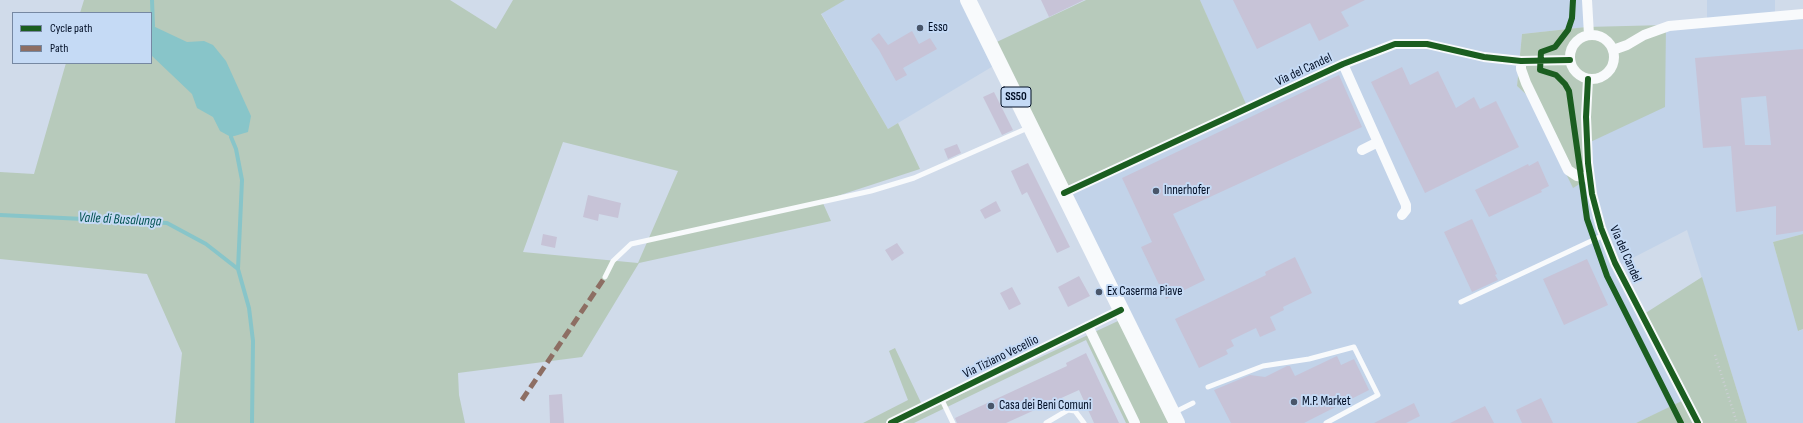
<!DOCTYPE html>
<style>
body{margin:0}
#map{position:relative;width:1803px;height:423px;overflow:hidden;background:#d0dbea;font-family:"Sofia Sans Condensed",sans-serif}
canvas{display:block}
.legend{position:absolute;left:12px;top:12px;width:140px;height:52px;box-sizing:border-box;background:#c5daf5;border:1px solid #7688a2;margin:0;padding:5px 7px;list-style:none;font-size:12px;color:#000e25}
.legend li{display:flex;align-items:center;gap:8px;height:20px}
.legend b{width:20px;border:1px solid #7688a2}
</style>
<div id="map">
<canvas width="1803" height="423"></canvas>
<ul class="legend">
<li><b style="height:5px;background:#1b5e20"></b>Cycle path</li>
<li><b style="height:5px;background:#8d6e63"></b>Path</li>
</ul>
</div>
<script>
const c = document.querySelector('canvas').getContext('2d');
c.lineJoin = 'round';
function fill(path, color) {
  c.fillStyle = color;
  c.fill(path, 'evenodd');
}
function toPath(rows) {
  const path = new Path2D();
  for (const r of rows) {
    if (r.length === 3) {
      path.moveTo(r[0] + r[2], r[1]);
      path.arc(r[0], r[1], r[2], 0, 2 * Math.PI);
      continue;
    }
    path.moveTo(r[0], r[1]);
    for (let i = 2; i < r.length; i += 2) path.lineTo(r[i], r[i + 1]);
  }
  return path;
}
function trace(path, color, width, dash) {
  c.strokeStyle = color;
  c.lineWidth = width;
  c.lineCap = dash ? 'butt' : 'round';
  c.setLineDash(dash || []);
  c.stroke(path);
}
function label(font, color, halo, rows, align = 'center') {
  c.font = font + ' "Sofia Sans Condensed",sans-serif';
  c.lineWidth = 4;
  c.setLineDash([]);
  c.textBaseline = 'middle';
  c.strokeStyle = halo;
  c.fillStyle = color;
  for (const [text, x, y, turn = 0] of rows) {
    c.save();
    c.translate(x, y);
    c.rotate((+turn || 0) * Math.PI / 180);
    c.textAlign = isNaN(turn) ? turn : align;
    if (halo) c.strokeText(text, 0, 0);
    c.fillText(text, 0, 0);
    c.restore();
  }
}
fill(toPath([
 [845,0,963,0,995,65,888,129,821,13],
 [1200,0,1586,0,1586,27,1522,34,1517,86,1583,145,1666,25,1707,22,1707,0,1775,0,1775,18,1803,17,1803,234,1773,242,1799,331,1803,329,1803,423,1747,423,1687,230,1619,265,1688,399,1636,423,1185,423,1057,195,1245,104]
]), '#c2d3e9');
fill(toPath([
 [84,0,450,0,496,29,513,0,845,0,821,14,888,129,898,123,920,169,822,201,831,221,639,263,582,357,458,373,459,395,465,423,175,423,182,353,147,274,0,259,0,172,34,174,66,63,151,63,151,13,80,13],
 [563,142,678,171,638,263,523,252],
 [1086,0,1200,0,1246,104,1057,195,986,47],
 [1666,25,1665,107,1584,145,1586,180,1573,188,1528,96,1517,86,1522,34,1586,27],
 [1803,234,1803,329,1798,331,1773,242],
 [1702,277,1747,423,1636,423,1688,398,1644,314],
 [1118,321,1185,423,1126,423,1086,340,914,423,863,423,908,400,889,351,895,348,925,411]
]), '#b7cabb');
fill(toPath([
 [153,26,187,42,204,41,213,45,226,61,251,116,248,132,231,137,220,131,213,117,197,108,192,94,151,55,151,27]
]), '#88c5c9');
trace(toPath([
 [152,0,153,26],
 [231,137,236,149,242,180,238,269],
 [0,215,167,223,206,244,238,269,249,308,253,341,252,423]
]), '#88c5c9', 4);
fill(toPath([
 [1041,0,1084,0,1049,17],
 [1233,0,1365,0,1341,12,1349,26,1319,41,1310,23,1257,49],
 [912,31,919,44,930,38,937,49,903,68,907,75,896,81,879,50,871,39,879,33,888,45],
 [1803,49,1803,231,1776,235,1776,206,1736,212,1731,146,1703,148,1695,58],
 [1766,96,1771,145,1745,145,1741,98],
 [1402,67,1410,85,1438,71,1456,108,1474,97,1480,109,1496,101,1519,147,1425,193,1371,82],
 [1339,75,1362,127,1173,214,1205,280,1166,299,1141,247,1152,242,1122,178],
 [994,92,1013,130,1002,135,983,97],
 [957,144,961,153,948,159,944,149],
 [1538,161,1549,186,1541,190,1542,192,1489,217,1475,190,1528,164,1529,166],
 [1028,163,1070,247,1057,253,1027,192,1022,195,1011,171],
 [588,195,621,203,618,218,599,214,598,221,583,217],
 [996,201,1001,211,985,219,980,210],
 [1472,219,1497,274,1495,275,1498,280,1472,292,1444,232],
 [543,234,557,237,555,248,541,245],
 [897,243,904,253,892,261,885,250],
 [1295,257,1312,293,1283,307,1284,310,1270,317,1276,330,1260,337,1256,328,1231,340,1234,346,1226,350,1228,354,1199,368,1175,319,1266,275,1265,272],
 [1587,259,1608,305,1564,325,1543,279],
 [1079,276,1090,296,1068,307,1058,287],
 [1012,287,1021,304,1009,310,1000,293],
 [1086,353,1119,423,1094,423,1079,390,1006,423,957,423,955,418,1067,366,1066,363],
 [1337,356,1341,365,1354,359,1369,390,1304,423,1231,423,1214,390,1250,375,1265,377,1287,366,1290,366,1295,376],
 [562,394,564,423,550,423,549,395],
 [1541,398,1553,423,1522,423,1516,410],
 [1414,403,1420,416,1406,423,1374,423],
 [1485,406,1494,423,1450,423]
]), '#c7c3d7');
trace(toPath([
 [1715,355,1737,423]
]), '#cccfd4', 2.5, [1, 3]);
trace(toPath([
 [605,277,613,261,631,244,871,191,914,178,1030,127],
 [1461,302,1604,235],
 [1208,387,1263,366,1309,359,1354,347,1378,395,1326,423],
 [941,398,953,423],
 [1175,412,1193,403],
 [1046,423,1068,410,1075,411,1084,423]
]), '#f8fafc', 5);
trace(toPath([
 [1587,0,1589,35],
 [1592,57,22],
 [1613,50,1627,45,1644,35,1669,26,1803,14],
 [1521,61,1521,69,1526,83,1568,170,1577,176,1590,178],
 [1343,64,1406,205,1406,210,1402,215],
 [1588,79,1586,117,1588,163,1592,194,1601,228,1615,263,1698,423],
 [1362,150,1378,142],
 [1064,193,1343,64,1395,44,1427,44,1484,57,1521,61,1570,60],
 [1088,326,1135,423],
 [891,423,1121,310]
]), '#f8fafc', 10);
trace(toPath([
 [968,0,1177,423]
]), '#f8fafc', 16);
trace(toPath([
 [522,400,605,277]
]), '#8d6e63', 5, [10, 5]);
trace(toPath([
 [1573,0,1572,18,1568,30,1555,47,1541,52,1540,70,1556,75,1565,84,1569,91,1587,219,1607,276,1681,423],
 [1588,79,1586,117,1588,163,1592,194,1601,228,1615,263,1698,423],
 [1064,193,1343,64,1395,44,1427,44,1484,57,1521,61,1570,60],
 [891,423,1121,310]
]), '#1b5e20', 6);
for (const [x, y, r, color] of [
 [920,28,4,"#49566a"],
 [1156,191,4,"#49566a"],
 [1099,292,4,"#49566a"],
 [1294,402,4,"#49566a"],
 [991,406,4,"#49566a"]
]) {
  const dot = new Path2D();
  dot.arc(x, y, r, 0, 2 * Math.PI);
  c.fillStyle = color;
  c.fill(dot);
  trace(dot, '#c5daf5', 1.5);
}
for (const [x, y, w] of [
 [1016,97,30]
]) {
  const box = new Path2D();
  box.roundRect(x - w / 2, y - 10, w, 20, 3);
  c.fillStyle = '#c5daf5';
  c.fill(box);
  trace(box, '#000e25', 1);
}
label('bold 12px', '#000e25', null, [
 ["SS50",1016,97]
]);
label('13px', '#000e25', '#c5daf5', [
 ["Esso",928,28],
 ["Innerhofer",1164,191],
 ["Ex Caserma Piave",1107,292],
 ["M.P. Market",1302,402],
 ["Casa dei Beni Comuni",999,406]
], 'left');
label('13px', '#000e25', '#c5daf5', [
 ["Via del Candel",1304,70,-25],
 ["Via del Candel",1625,254,66],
 ["Via Tiziano Vecellio",1001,357,-26]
]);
label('italic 14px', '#015150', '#c5daf5', [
 ["Valle di Busalunga",120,220,3]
]);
</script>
